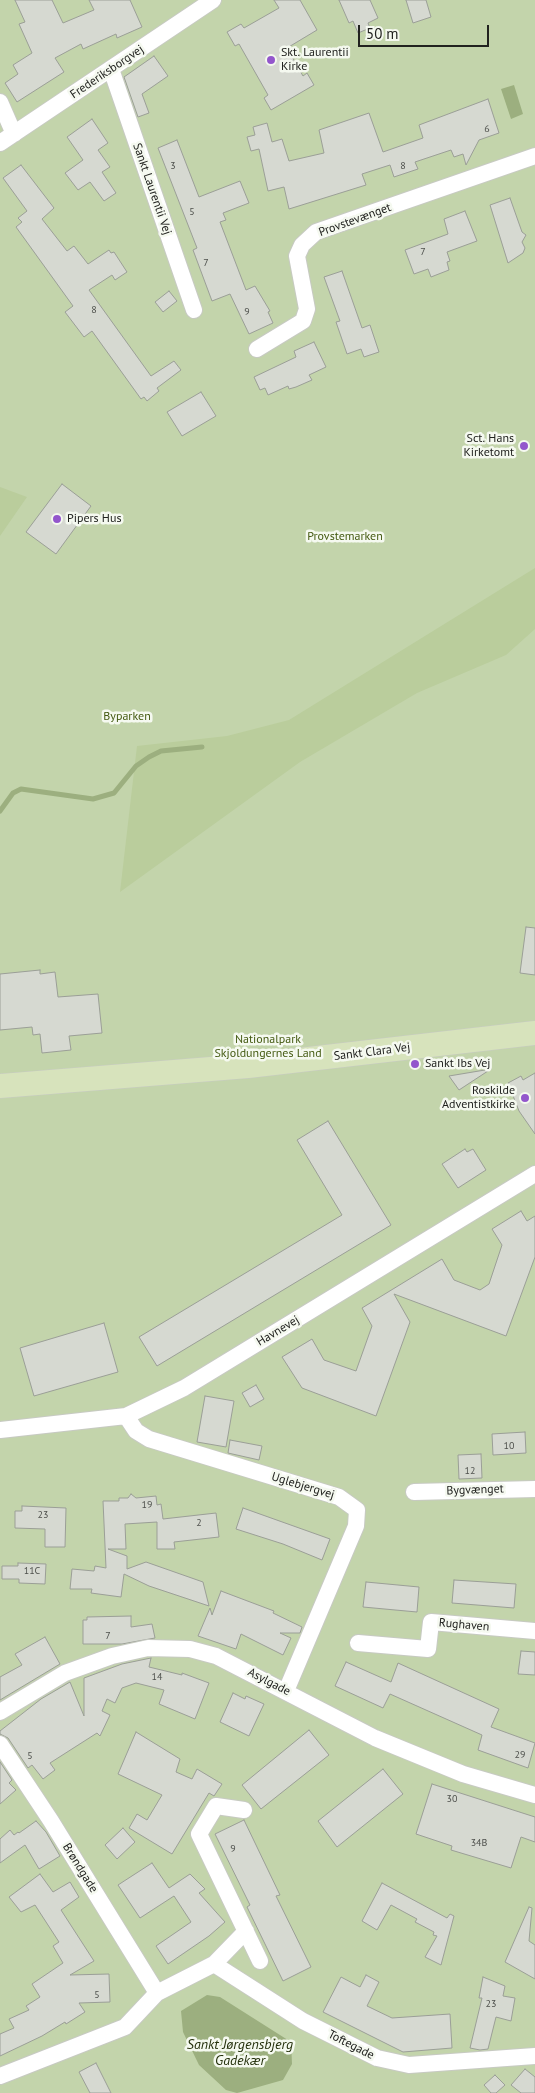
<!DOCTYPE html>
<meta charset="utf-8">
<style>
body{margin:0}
#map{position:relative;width:535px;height:2093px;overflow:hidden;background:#f5f9f0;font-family:"PT Sans",sans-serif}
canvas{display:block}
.scale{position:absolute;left:358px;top:25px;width:131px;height:22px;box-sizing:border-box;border:2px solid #21221f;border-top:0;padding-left:6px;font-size:15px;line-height:18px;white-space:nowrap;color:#21221f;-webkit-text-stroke:4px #f5f9f0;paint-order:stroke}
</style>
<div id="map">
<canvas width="535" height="2093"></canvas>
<div class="scale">50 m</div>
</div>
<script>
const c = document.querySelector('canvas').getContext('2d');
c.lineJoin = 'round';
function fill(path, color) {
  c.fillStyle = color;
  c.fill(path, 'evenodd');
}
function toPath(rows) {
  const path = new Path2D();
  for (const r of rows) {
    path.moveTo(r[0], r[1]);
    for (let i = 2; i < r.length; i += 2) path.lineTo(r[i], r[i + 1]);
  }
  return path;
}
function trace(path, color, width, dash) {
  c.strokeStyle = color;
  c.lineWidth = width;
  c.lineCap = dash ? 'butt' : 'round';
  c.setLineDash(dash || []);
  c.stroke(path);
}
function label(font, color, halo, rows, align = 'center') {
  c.font = font + ' "PT Sans",sans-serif';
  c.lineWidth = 5;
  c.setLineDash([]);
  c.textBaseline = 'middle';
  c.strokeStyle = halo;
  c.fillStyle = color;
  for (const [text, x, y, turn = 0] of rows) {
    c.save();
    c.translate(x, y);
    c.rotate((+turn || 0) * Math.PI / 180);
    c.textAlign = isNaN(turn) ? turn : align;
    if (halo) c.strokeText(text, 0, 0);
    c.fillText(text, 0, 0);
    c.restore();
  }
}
fill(toPath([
 [0,0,535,0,535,2093,0,2093]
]), '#c3d4ab');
fill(toPath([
 [0,487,27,497,0,536],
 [535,568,535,629,506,655,417,693,300,762,120,892,137,746,227,736,289,720]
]), '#bacd9c');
fill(toPath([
 [514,85,523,114,511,119,501,89],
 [207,1995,220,1997,291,2042,292,2064,283,2080,237,2093,226,2090,199,2065,183,2032,181,2011]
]), '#9caf7f');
trace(toPath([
 [0,811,13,793,21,789,93,799,114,793,136,766,149,757,161,751,202,747]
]), '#9caf7f', 5);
const building = toPath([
 [15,0,52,0,63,23,94,10,89,0,130,0,142,27,117,38,116,34,83,49,81,44,55,58,64,72,17,102,5,83,18,74,13,65,32,53,19,24,25,22,15,0],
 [274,0,300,0,317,30,287,48,303,76,307,73,314,85,271,110,264,98,268,95,239,44,235,46,227,32,241,24,244,28,279,8,274,0],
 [339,0,370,0,378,18,368,23,370,28,358,33,353,21,349,23,339,0],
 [406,0,426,0,431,17,413,23,406,0],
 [154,56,168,76,142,94,149,113,138,117,124,77,154,56],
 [488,99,499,133,479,140,466,165,463,154,454,157,451,150,415,162,418,169,394,177,390,165,362,174,366,185,289,209,284,187,268,191,259,149,251,151,247,137,255,135,253,127,267,123,272,142,282,139,289,161,324,153,319,130,369,113,383,152,423,138,419,125,488,99],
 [92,119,108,143,98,150,110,167,102,172,116,193,104,201,90,182,78,190,65,173,83,160,67,137,92,119],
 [177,140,199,197,240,181,249,203,223,213,226,220,220,222,246,290,255,286,270,311,268,312,273,323,249,334,230,294,212,301,193,250,197,248,158,148,177,140],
 [21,165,54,208,42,219,67,251,74,246,88,264,109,250,111,253,114,252,127,272,115,280,112,275,89,290,151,376,174,361,181,370,157,388,159,391,147,401,144,397,141,399,92,331,84,337,65,312,73,306,16,227,22,222,18,218,27,211,3,178,21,165],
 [510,198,522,232,526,235,522,242,525,248,523,253,508,263,490,205,510,198],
 [465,211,477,241,447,252,450,261,447,262,449,270,431,277,428,269,414,274,405,250,448,234,444,219,465,211],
 [342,271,362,328,370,325,379,352,364,357,361,349,347,354,336,322,340,321,324,277,342,271],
 [169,291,177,301,163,312,155,302,169,291],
 [314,342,326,367,309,375,312,380,296,387,289,389,288,386,268,395,265,388,260,390,254,377,296,357,294,351,314,342],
 [201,392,216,416,182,436,167,412,201,392],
 [62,484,91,506,56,554,26,532,62,484],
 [526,927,535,928,535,975,520,973,526,927],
 [40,970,40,974,55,972,58,997,98,994,102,1033,69,1036,71,1050,42,1053,40,1034,33,1035,32,1027,0,1030,0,974,40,970],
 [491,1069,459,1090,449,1076,491,1069],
 [535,1073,535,1134,519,1111,508,1083,521,1076,523,1080,535,1073],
 [328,1121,391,1225,157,1366,139,1337,342,1215,297,1140,328,1121],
 [465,1149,467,1152,473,1149,486,1170,458,1188,442,1164,465,1149],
 [521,1211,527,1221,535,1216,535,1257,506,1336,394,1294,410,1322,376,1416,302,1388,282,1357,312,1339,324,1360,356,1371,372,1326,362,1308,442,1259,454,1280,480,1290,489,1284,502,1245,492,1229,521,1211],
 [104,1323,118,1372,34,1396,20,1348,104,1323],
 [256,1385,264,1399,250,1407,242,1393,256,1385],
 [205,1396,234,1401,226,1447,197,1442,205,1396],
 [525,1432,526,1453,493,1455,492,1434,525,1432],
 [230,1440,262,1446,259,1460,228,1453,230,1440],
 [481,1454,482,1478,459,1479,458,1455,481,1454],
 [131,1494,136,1498,156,1496,157,1505,161,1504,163,1519,216,1513,219,1537,174,1542,175,1549,157,1549,157,1522,125,1524,126,1549,108,1549,127,1556,127,1569,146,1562,203,1582,209,1606,149,1586,124,1574,121,1597,91,1593,92,1589,70,1589,72,1569,94,1571,95,1566,106,1568,103,1501,119,1501,119,1498,128,1498,131,1494],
 [22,1506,66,1508,65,1547,45,1547,45,1529,15,1528,15,1511,22,1511,22,1506],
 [243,1508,330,1539,322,1560,283,1544,236,1529,243,1508],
 [18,1563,46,1564,45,1584,19,1583,19,1579,2,1579,2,1566,18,1566,18,1563],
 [454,1580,516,1584,514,1608,452,1603,454,1580],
 [366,1582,419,1587,417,1612,363,1607,366,1582],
 [221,1591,274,1611,273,1613,302,1627,300,1633,280,1633,291,1638,283,1655,241,1634,236,1649,198,1636,210,1608,212,1615,221,1591],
 [131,1616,131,1627,152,1624,155,1638,122,1644,83,1644,83,1620,87,1620,87,1617,131,1616],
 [45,1637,60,1664,0,1700,0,1677,22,1665,15,1654,45,1637],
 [521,1651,535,1652,535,1675,518,1674,521,1651],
 [151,1658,149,1667,182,1675,182,1673,209,1683,195,1719,159,1704,164,1690,136,1683,122,1688,115,1703,107,1699,102,1711,110,1715,100,1736,97,1733,50,1763,55,1770,43,1779,32,1765,28,1768,8,1738,0,1734,0,1731,41,1699,70,1682,84,1716,84,1678,122,1664,151,1658],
 [346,1662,391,1682,398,1663,499,1709,491,1727,535,1743,528,1768,478,1750,482,1735,390,1694,383,1708,335,1686,346,1662],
 [233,1693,245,1699,246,1696,264,1704,249,1736,220,1722,233,1693],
 [309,1730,329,1755,261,1809,242,1785,309,1730],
 [136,1732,180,1759,176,1772,192,1779,197,1769,222,1784,214,1796,209,1793,172,1854,129,1828,137,1814,147,1820,162,1795,118,1774,136,1732],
 [0,1762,12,1780,9,1783,16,1790,0,1804,0,1762],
 [383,1769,403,1794,337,1847,318,1821,383,1769],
 [432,1784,535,1817,535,1842,521,1837,511,1868,451,1850,452,1846,416,1834,432,1784],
 [244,1820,280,1895,276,1896,311,1967,283,1981,247,1907,250,1905,215,1834,244,1820],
 [36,1821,46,1832,60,1856,39,1869,25,1845,0,1863,0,1839,10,1830,14,1835,18,1832,19,1833,36,1821],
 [123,1828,135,1842,117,1859,105,1845,123,1828],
 [152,1863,169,1888,190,1874,205,1889,199,1893,225,1922,209,1936,168,1964,156,1946,191,1922,174,1896,140,1918,118,1885,152,1863],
 [40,1874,53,1892,70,1882,79,1897,61,1910,94,1961,70,1975,109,1974,110,2002,79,2003,85,2012,66,2024,65,2022,42,2036,0,2056,0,2034,14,2028,9,2019,29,2010,26,2006,40,1997,32,1984,63,1963,53,1946,59,1942,35,1905,21,1912,9,1897,40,1874],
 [382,1883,447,1918,450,1914,454,1916,441,1965,425,1957,437,1936,433,1935,434,1932,415,1922,417,1919,391,1905,377,1930,362,1921,382,1883],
 [529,1907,532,1908,529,1941,535,1945,535,1979,505,1962,529,1907],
 [366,1975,379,1982,367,2006,392,2018,450,2014,452,2048,403,2052,323,2012,341,1977,360,1987,366,1975],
 [483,1977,505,1986,503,1996,515,1998,511,2021,496,2017,488,2049,480,2050,470,2048,482,1998,479,1998,483,1977],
 [96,2063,111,2093,90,2093,79,2072,96,2063],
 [525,2069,535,2077,535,2093,521,2093,511,2085,525,2069],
 [495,2075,505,2085,496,2093,491,2093,484,2085,495,2075]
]);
fill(building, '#d6d9d1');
trace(building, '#9b9f97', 1);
const street = toPath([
 [111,69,194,310],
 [0,102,14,134],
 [0,143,213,0],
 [257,349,303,321,307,309,297,256,302,245,316,232,535,156],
 [126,1416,136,1431,149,1439,339,1497,357,1510,356,1526,286,1691],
 [0,1430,126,1416,184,1388,535,1174],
 [414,1492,535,1489],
 [358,1643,428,1649,431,1622,535,1631],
 [0,1712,65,1673,112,1656,148,1648,190,1649,216,1656,375,1738,463,1774,535,1795],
 [0,1744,51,1821,157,1993],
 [244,1810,216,1806,199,1834,260,1961],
 [214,1964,246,1931],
 [0,2076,125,2027,157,1993,214,1964,303,2021,377,2058,409,2065,535,2056]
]);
const secondary = toPath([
 [0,1086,248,1066,535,1033]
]);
trace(street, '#c7cac2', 18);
trace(secondary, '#c7cac2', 25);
trace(street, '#fff', 16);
trace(secondary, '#d7e3bc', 24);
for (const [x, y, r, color] of [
 [271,60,5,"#9356cc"],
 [524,446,5,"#9356cc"],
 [57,519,5,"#9356cc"],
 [415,1064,5,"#9356cc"],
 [525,1098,5,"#9356cc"]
]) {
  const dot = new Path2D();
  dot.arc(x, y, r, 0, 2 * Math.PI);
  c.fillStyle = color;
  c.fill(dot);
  trace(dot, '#f5f9f0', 2);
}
label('10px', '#4e504c', null, [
 ["6",487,129],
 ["3",173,166],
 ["8",403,166],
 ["5",192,212],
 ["7",423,252],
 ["7",206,263],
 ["8",94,310],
 ["9",247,312],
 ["10",509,1446],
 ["12",470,1471],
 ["19",147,1505],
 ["23",43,1515],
 ["2",199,1523],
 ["11C",32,1571],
 ["7",108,1636],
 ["14",157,1677],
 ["29",520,1755],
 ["5",30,1756],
 ["30",452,1799],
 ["34B",479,1843],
 ["9",233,1849],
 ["5",97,1995],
 ["23",491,2004]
]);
label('12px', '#21221f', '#f5f9f0', [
 ["Skt. Laurentii",281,53],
 ["Kirke",281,67],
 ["Sct. Hans",514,439,"right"],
 ["Kirketomt",514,453,"right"],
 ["Pipers Hus",67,519],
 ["Sankt Ibs Vej",425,1064],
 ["Roskilde",515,1091,"right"],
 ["Adventistkirke",515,1105,"right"]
], 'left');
label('12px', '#21221f', '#f5f9f0', [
 ["Frederiksborgvej",107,72,-34],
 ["Sankt Laurentii Vej",152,189,71],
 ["Provstevænget",355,220,-20],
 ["Sankt Clara Vej",372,1052,-7],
 ["Havnevej",278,1331,-31],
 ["Uglebjergvej",303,1486,17],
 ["Bygvænget",475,1490,-2],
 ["Rughaven",464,1625,5],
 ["Asylgade",269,1682,27],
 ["Brøndgade",80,1868,58],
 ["Toftegade",351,2045,27]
]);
label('12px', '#455b13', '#f5f9f0', [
 ["Provstemarken",345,537],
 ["Byparken",127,717],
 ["Nationalpark",268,1040],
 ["Skjoldungernes Land",268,1054]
]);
label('italic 14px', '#25310c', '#f5f9f0', [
 ["Sankt Jørgensbjerg",240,2045],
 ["Gadekær",240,2061]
]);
</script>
